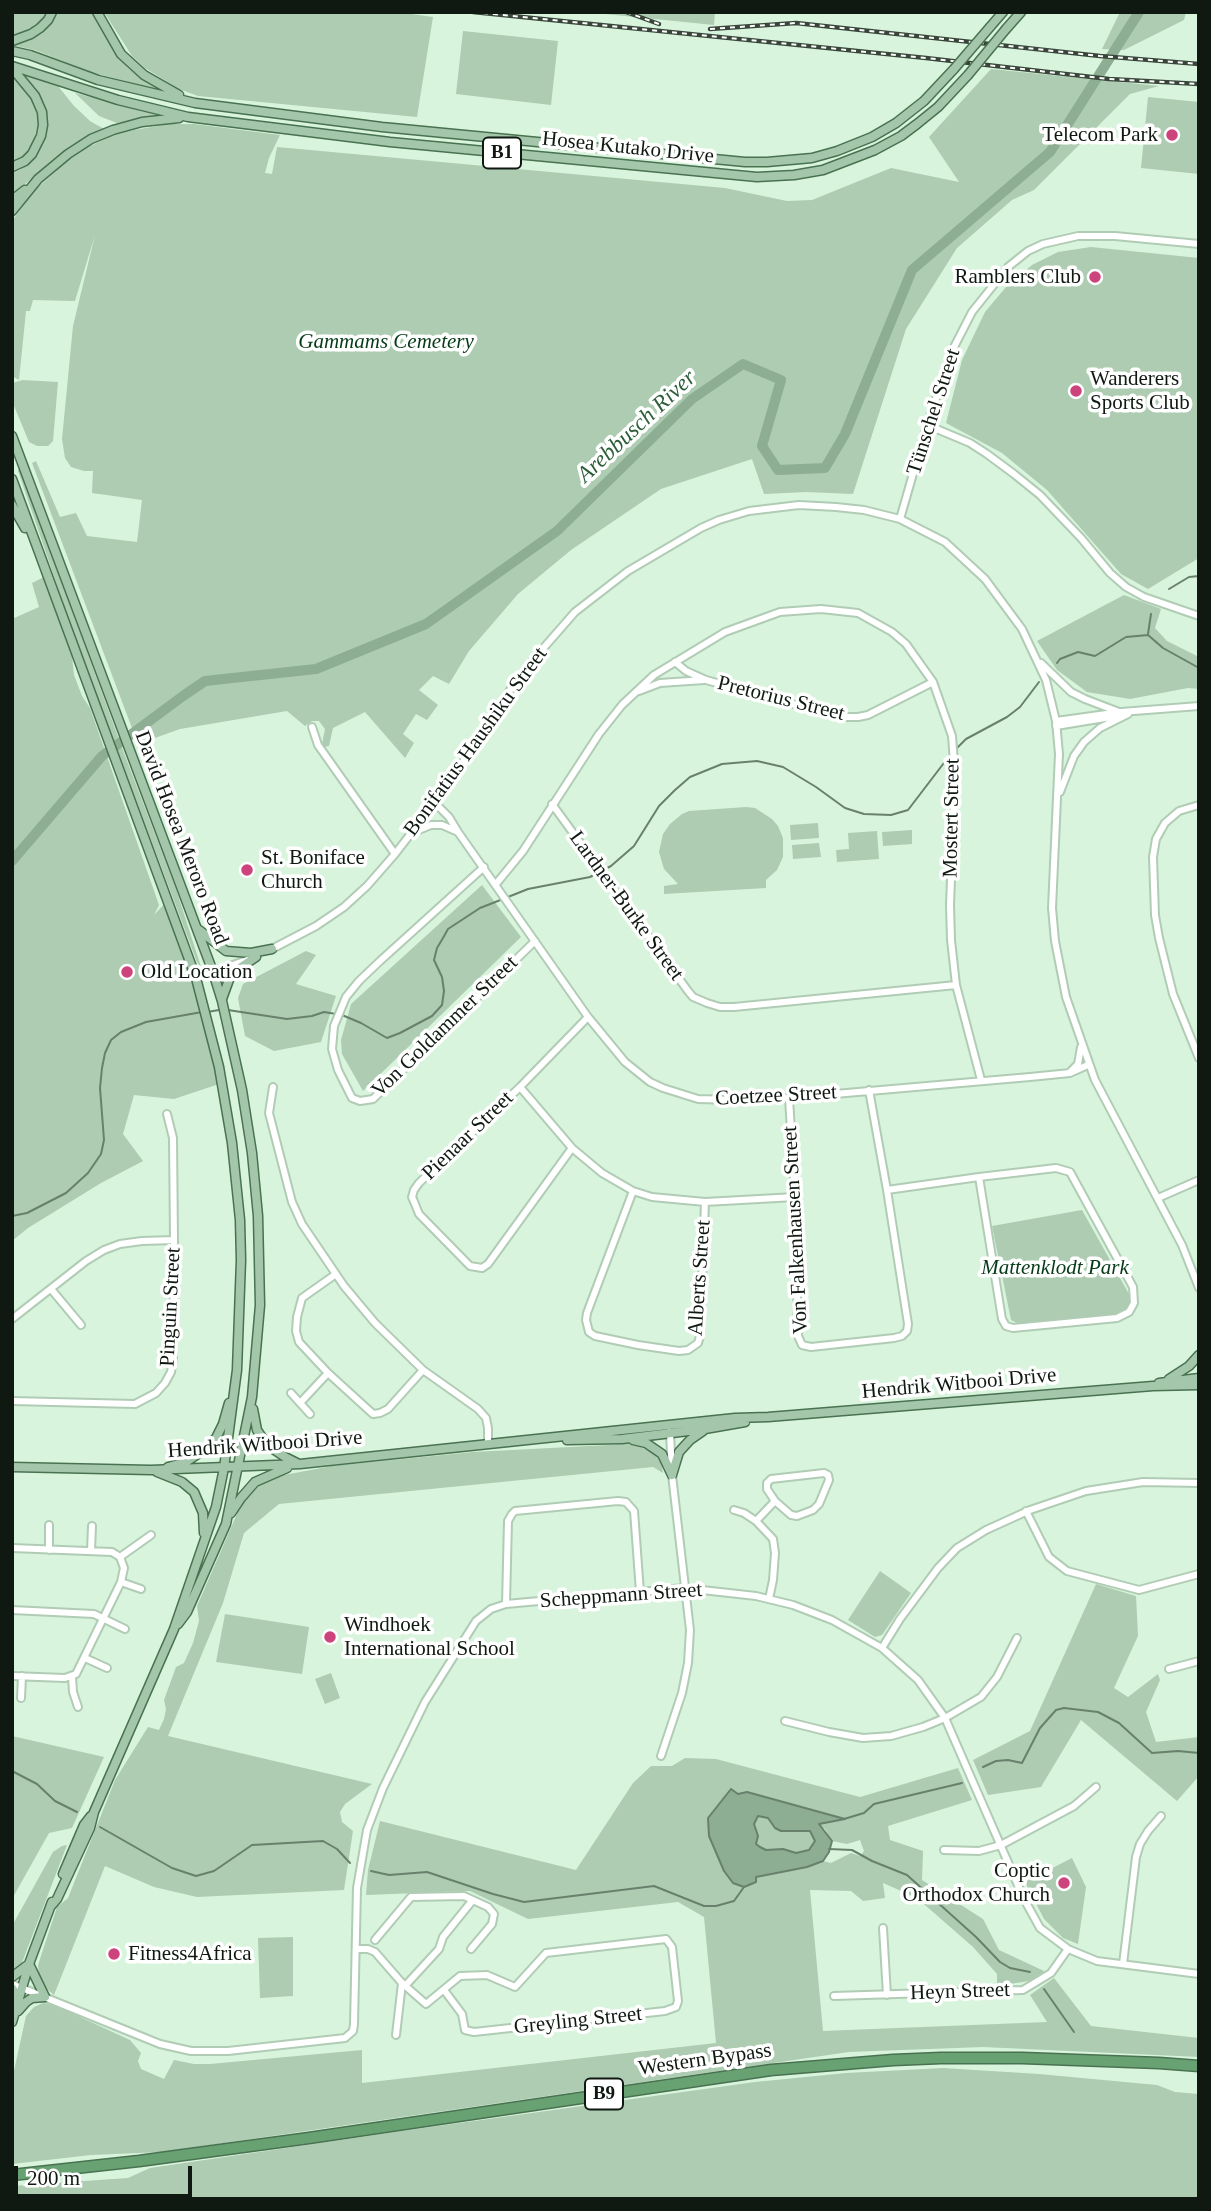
<!DOCTYPE html>
<meta charset="utf-8">
<style>
body{margin:0}
#map{position:relative;width:1211px;height:2211px;overflow:hidden;background:#d9f4dc;font-family:"Times New Roman",serif}
canvas{display:block}
.frame{position:absolute;inset:0;border:14px solid #0f1911;pointer-events:none}
.scale{position:absolute;left:14px;top:2166px;width:178px;height:32px;box-sizing:border-box;border:4px solid #0f1911;border-top:0;padding-left:9px;font-size:21px;line-height:24px;white-space:nowrap;color:#0f1911;-webkit-text-stroke:5px #fff;paint-order:stroke}
</style>
<div id="map">
<canvas width="1211" height="2211"></canvas>
<div class="frame"></div>
<div class="scale">200 m</div>
</div>
<script>
const c = document.querySelector('canvas').getContext('2d');
c.lineJoin = 'round';
function fill(path, color) {
  c.fillStyle = color;
  c.fill(path, 'evenodd');
}
function toPath(rows) {
  const path = new Path2D();
  for (const r of rows) {
    path.moveTo(r[0], r[1]);
    for (let i = 2; i < r.length; i += 2) path.lineTo(r[i], r[i + 1]);
  }
  return path;
}
function trace(path, color, width, dash) {
  c.strokeStyle = color;
  c.lineWidth = width;
  c.lineCap = dash ? 'butt' : 'round';
  c.setLineDash(dash || []);
  c.stroke(path);
}
function label(font, color, halo, rows, align = 'center') {
  c.font = font + ' "Times New Roman",serif';
  c.lineWidth = 7;
  c.setLineDash([]);
  c.textBaseline = 'middle';
  c.strokeStyle = halo;
  c.fillStyle = color;
  for (const [text, x, y, turn = 0] of rows) {
    c.save();
    c.translate(x, y);
    c.rotate((+turn || 0) * Math.PI / 180);
    c.textAlign = isNaN(turn) ? turn : align;
    if (halo) c.strokeText(text, 0, 0);
    c.fillText(text, 0, 0);
    c.restore();
  }
}
fill(toPath([
 [12,12,48,12,34,28,12,37],
 [55,12,94,12,108,41,128,68,142,79,161,90,90,72,35,50,12,45],
 [104,12,398,12,433,17,417,117,198,96,179,89,145,68,132,56],
 [585,12,715,12,714,25],
 [1120,12,1186,12,1184,20,1124,50,1102,49],
 [463,31,558,41,551,105,456,94],
 [991,69,1159,86,1130,94,1034,190,1012,200,957,248,906,329,853,494,806,492,764,494,752,459,661,489,571,550,518,594,469,651,449,684,433,676,419,690,438,705,427,720,416,714,403,734,414,743,405,758,365,712,333,728,329,746,324,747,322,744,325,729,319,721,312,721,305,726,287,711,180,729,138,744,32,463,36,461,60,517,76,513,87,536,137,542,142,500,92,493,93,471,84,471,71,467,65,458,62,439,73,326,95,235,75,301,33,300,30,311,26,311,19,380,12,376,12,221,34,191,67,161,88,147,112,136,134,130,170,124,194,124,280,135,269,158,265,173,272,174,277,147,725,188,787,201,812,200,891,168,959,182,929,137],
 [22,73,58,86,74,106,90,121,104,129,72,145,12,195,12,173,20,170,30,162,38,151,44,137,46,125,46,112,40,95],
 [12,75,33,98,39,119,33,145,19,161,12,165],
 [75,93,164,116,117,123,99,116],
 [1148,97,1199,102,1199,174,1141,168],
 [1091,247,1199,258,1199,558,1148,589,1121,574,1047,490,1002,453,946,423,962,360,985,312,1006,287,1032,265,1058,252],
 [23,380,58,382,53,441,48,446,37,446,29,442,12,401,12,383],
 [19,466,124,753,176,889,202,970,197,962,72,629,18,471],
 [44,577,72,656,74,675,82,696,90,708,159,905,154,915,168,900,196,978,222,1083,174,1099,134,1095,123,1134,143,1161,101,1183,28,1228,12,1241,12,619,39,607,32,583],
 [1124,595,1161,609,1155,628,1167,641,1199,657,1199,689,1188,688,1130,699,1087,692,1057,670,1037,641],
 [746,807,755,808,772,819,778,826,783,838,783,857,777,870,766,880,766,888,664,894,664,886,678,884,664,869,659,852,663,834,670,824,682,814,689,811],
 [818,823,819,838,791,840,790,825],
 [912,830,912,844,883,846,882,832],
 [877,831,879,859,837,862,836,850,849,849,848,833],
 [819,843,821,857,793,859,792,845],
 [482,885,521,937,363,1091,342,1054,341,1040,351,1004],
 [306,951,316,955,296,984,336,996,321,1042,274,1051,245,1036,238,998,243,984],
 [1082,1210,1134,1303,1118,1315,1019,1324,1011,1320,992,1226],
 [628,1444,641,1447,653,1453,661,1461,663,1473,653,1467,279,1504,244,1533,223,1603,168,1736,372,1784,345,1804,340,1812,342,1822,353,1831,344,1890,197,1897,154,1887,105,1866,54,1995,48,1990,39,1975,38,1965,57,1907,68,1898,115,1780,148,1727,159,1730,164,1719,166,1709,164,1700,176,1667,184,1663,193,1643,199,1621,197,1606,240,1507,248,1496,260,1485,279,1476,332,1466,473,1452],
 [880,1571,911,1593,882,1635,875,1637,848,1620],
 [1096,1584,1136,1596,1138,1636,1114,1688,1128,1697,1158,1674,1160,1680,1146,1712,1156,1742,1199,1737,1199,1776,1177,1801,1081,1720,1041,1787,988,1795,973,1760,1030,1731],
 [225,1614,309,1627,302,1674,216,1662],
 [331,1673,340,1698,325,1704,315,1679],
 [12,1736,104,1757,72,1828,49,1833,12,1899],
 [685,1758,716,1759,860,1797,958,1768,972,1800,888,1826,890,1840,923,1851,922,1880,983,1919,999,1950,1044,1971,1035,1980,997,1986,997,1974,973,1947,917,1898,883,1883,885,1898,863,1901,851,1891,810,1890,823,2031,1047,2022,1030,1995,1054,1978,1091,2026,1199,2038,1199,2057,983,2047,849,2052,162,2152,91,2155,12,2164,12,2080,26,2016,34,2007,43,2003,54,2005,130,2040,141,2053,138,2061,141,2069,164,2079,174,2060,194,2064,210,2064,362,2050,362,2083,716,2043,704,1917,678,1902,528,1919,470,1891,366,1895,368,1870,380,1821,576,1870,633,1783,651,1766,672,1766],
 [731,1789,738,1794,843,1820,818,1824,825,1829,832,1841,847,1844,860,1840,864,1851,860,1856,851,1853,831,1863,823,1861,807,1867,756,1877,708,1818],
 [758,1816,768,1818,775,1828,781,1831,810,1831,816,1841,809,1850,796,1853,783,1849,766,1850,760,1847,756,1844,758,1836,754,1824],
 [67,1845,23,1960,20,1966,12,1970,12,1926,53,1852,62,1846],
 [1072,1858,1086,1887,1078,1944,1063,1938,1044,1919,1025,1882],
 [293,1937,293,1996,260,1998,258,1938],
 [943,2068,1039,2074,1157,2085,1175,2092,1199,2094,1199,2199,12,2199,12,2186,128,2178,150,2168,402,2131,755,2082,846,2073]
]), '#adccb1');
const water = toPath([
 [731,1789,738,1794,747,1792,845,1819,819,1824,832,1841,829,1852,823,1861,807,1867,756,1877,756,1882,744,1887,733,1883,724,1871,709,1836,708,1818,731,1789],
 [758,1816,768,1818,775,1828,781,1831,810,1831,815,1841,809,1850,796,1853,783,1849,766,1850,760,1847,756,1844,758,1836,754,1824,758,1816]
]);
fill(water, '#8eae93');
trace(water, '#68816c', 2);
trace(toPath([
 [1169,589,1189,577,1199,576],
 [1148,634,1151,614],
 [1057,663,1060,659,1078,652,1095,656,1126,637,1148,635,1163,648,1199,668],
 [956,749,966,739,1007,717,1020,707,1039,682],
 [508,897,528,889,590,877,611,866,634,846,659,806,675,790,690,777,722,764,757,761,783,767,816,787,845,808,864,814,891,815,908,810,950,755],
 [228,1010,287,1019,312,1016,324,1012,336,1014],
 [207,1012,219,1010],
 [342,1015,361,1023,387,1038,400,1033,432,1016,442,1005,444,991,442,977,434,960,437,948,443,938,448,929,480,908,503,899],
 [12,1216,27,1213,66,1193,88,1173,101,1154,104,1140,100,1088,102,1068,105,1053,111,1040,121,1032,146,1022,202,1012],
 [983,1767,996,1761,1008,1760,1022,1763,1040,1728,1056,1710,1064,1708,1098,1712,1119,1723,1152,1753,1178,1751,1199,1753],
 [12,1771,37,1784,55,1801,77,1812],
 [844,1819,864,1813,874,1804,962,1783],
 [100,1827,172,1868,196,1876,214,1871,252,1845,323,1841,337,1849,350,1863],
 [829,1849,852,1850,872,1861,907,1875,976,1937,1000,1962,1010,1968,1030,1972],
 [371,1871,389,1875,427,1872,493,1894,524,1902,654,1886,704,1906,716,1906,734,1901,744,1887],
 [1044,1989,1074,2032]
]), '#68816c', 2);
trace(toPath([
 [12,861,102,756,183,696,205,681,316,669,426,624,557,531,692,399,743,364,781,380,762,446,778,470,825,468,845,434,912,270,1050,152,1139,12]
]), '#8eae93', 10);
const minor = toPath([
 [927,425,970,443,987,454,1014,474,1040,495,1081,538,1110,573,1126,587,1144,597,1199,616],
 [900,519,927,425,952,351,972,312,1008,267,1028,251,1043,244,1078,236,1115,236,1199,244],
 [675,662,686,671,706,680,840,717,858,717,868,715,933,682],
 [1041,663,1071,692,1085,699,1119,712],
 [639,691,660,683,704,680],
 [1056,721,1121,712,1199,706],
 [1056,726,1117,716],
 [312,727,318,745,395,854],
 [1060,792,1074,756,1084,742,1100,728,1128,714],
 [435,803,449,817,458,832,588,1017,625,1062,650,1082,663,1088,698,1099,736,1100,789,1098,1030,1077,1070,1073,1088,1065],
 [552,804,688,991,693,997,707,1003,720,1007,734,1007,956,985],
 [1199,805,1179,811,1165,823,1156,839,1153,857,1155,915,1159,938,1173,994,1199,1058],
 [414,832,431,825,442,825,458,832],
 [484,867,380,961,359,981,346,997,334,1026,332,1049,338,1070,352,1098,360,1101,373,1099,535,941],
 [496,884,523,851,599,734,622,705,654,675,725,632,780,612,821,609,858,613,892,632,906,644,933,682,952,736,955,777,950,905,951,940,956,985,981,1080],
 [270,950,316,926,344,907,367,886,395,854,446,788,514,684,540,652,575,612,628,571,701,528,719,520,749,511,799,505,836,507,864,510,900,519,945,542,985,579,1022,629,1046,680,1056,721,1059,754,1052,908,1055,941,1066,997,1095,1080,1182,1245,1199,1288],
 [196,978,247,960],
 [1071,1071,1078,1064,1081,1047],
 [273,1087,269,1113,292,1202,302,1224,344,1286,375,1323,423,1370,478,1409,486,1418,488,1428,488,1443],
 [520,1087,572,1148,602,1173,633,1191,652,1197,705,1202,795,1197],
 [789,1098,795,1197,798,1336,802,1345,811,1347,894,1338,902,1336,907,1331,908,1324,887,1190,869,1090],
 [572,1148,488,1264,482,1268,470,1266,419,1214,415,1204,412,1197,414,1190,419,1183,520,1087,588,1017],
 [887,1190,979,1177,1056,1168,1070,1172,1133,1287,1134,1303,1129,1312,1117,1318,1013,1328,1006,1326,1002,1319,979,1177],
 [633,1191,587,1313,586,1320,589,1332,595,1336,638,1345,679,1351,688,1350,698,1343,700,1336,705,1202],
 [1158,1198,1199,1180],
 [336,1274,302,1298,297,1317,296,1331,299,1342,328,1373,373,1414,380,1413,388,1409,423,1370],
 [51,1289,81,1325],
 [12,1319,86,1261,104,1250,120,1244,142,1241,174,1240],
 [291,1393,310,1414],
 [12,1401,135,1404,156,1393,165,1383,171,1372,173,1359,174,1240,173,1138,167,1114],
 [300,1403,328,1373],
 [824,1473,828,1475,829,1480,819,1504,813,1510,797,1516,791,1515,775,1501,767,1489,767,1483,771,1479,824,1473],
 [734,1510,744,1513,756,1521,773,1539,775,1553,773,1580,769,1599],
 [1026,1511,1049,1557,1067,1571,1139,1590,1199,1574],
 [756,1521,775,1501],
 [12,1548,112,1552,120,1557,124,1568,121,1582,76,1674,65,1678,12,1676],
 [49,1550,49,1525],
 [91,1551,92,1526],
 [120,1557,151,1535],
 [121,1582,141,1589],
 [506,1604,508,1521,512,1514,515,1511,618,1501,626,1502,634,1511,640,1592],
 [12,1610,94,1614,125,1629],
 [882,1648,900,1619,938,1568,957,1548,986,1530,1030,1510,1086,1491,1143,1482,1199,1483],
 [85,1658,107,1668],
 [1169,1669,1199,1661],
 [72,1677,73,1692,78,1707],
 [21,1698,22,1676],
 [785,1721,829,1732,863,1738,891,1736,923,1727,945,1718,981,1697,997,1677,1017,1638],
 [661,1756,682,1693,688,1663,690,1630,672,1475,670,1432],
 [944,1850,979,1851,1001,1845,1074,1806,1096,1787],
 [883,1928,887,1995],
 [375,1940,411,1897,464,1896,488,1907,494,1914,492,1924,471,1949],
 [356,1949,368,1949,375,1952,402,1983,426,2004,460,1976,487,1975,515,1987,546,1953,666,1939,672,1947,678,2001,676,2007,665,2011,474,2032,465,2030,462,2014,444,1990],
 [1123,1964,1136,1857,1140,1844,1148,1831,1161,1816],
 [12,1984,160,2044,191,2051,228,2051,345,2038,353,2031,354,2024,357,1888,367,1830,383,1788,425,1702,476,1621,491,1609,506,1604,684,1588,756,1596,793,1605,832,1620,882,1648,918,1680,945,1718,1024,1899,1040,1928,1068,1949,1097,1961,1199,1974],
 [405,1986,439,1949,443,1937,472,1901],
 [834,1996,1023,1990,1051,1973,1068,1949],
 [396,2035,402,1983]
]);
const major = toPath([
 [97,12,121,54,144,75,179,95],
 [990,27,1003,12],
 [1006,29,1021,12],
 [12,41,31,34,40,28,48,20,52,12],
 [12,51,30,55,98,80,195,103,382,127,745,162,767,162,812,158,837,151,872,137,896,123,924,101,954,69],
 [12,66,118,100,188,117,390,142,757,177,794,175,823,170,875,150,901,136,917,124,938,107,968,75],
 [12,68,35,96,42,112,43,125,41,136,32,154,25,161,12,167],
 [12,200,25,190],
 [12,211,38,179,68,154,91,139,113,130,142,122,179,118],
 [12,436,213,972,222,1001,242,1090,252,1153,258,1216,260,1305,252,1397,226,1524,187,1612,178,1624],
 [12,479,196,978,219,1067,232,1143,240,1220,241,1260,237,1370,224,1468,216,1507,174,1629,94,1812,90,1828,57,1899,51,1906],
 [12,505,25,528],
 [199,930,226,951,251,953,272,949],
 [222,999,230,977,235,971,256,957],
 [1169,1379,1189,1366,1199,1355],
 [1159,1383,1199,1378],
 [253,1409,257,1430,267,1445,285,1457,297,1463],
 [567,1440,622,1439,705,1429,745,1422],
 [633,1440,646,1443,662,1454,672,1475],
 [12,1467,151,1470,300,1464,735,1418,768,1417,1153,1386,1199,1385],
 [168,1467,186,1462,207,1448,216,1438,223,1424,229,1403],
 [157,1472,182,1482,194,1492,203,1513,204,1533],
 [672,1475,679,1452,690,1440,703,1431],
 [231,1513,241,1498,255,1482,287,1468],
 [63,1874,84,1825,91,1816],
 [12,1977,29,1964,45,1997,32,1998,26,2002,18,2011],
 [12,1988,16,1994,16,2003],
 [12,2022,29,1964,52,1902]
]);
const highway = toPath([
 [12,2175,139,2161,309,2138,771,2070,893,2060,941,2058,1022,2058,1159,2063,1199,2066]
]);
trace(minor, '#b1ccb5', 10);
trace(major, '#497251', 11);
trace(highway, '#497251', 13);
trace(minor, '#fff', 6);
trace(major, '#a4c7ab', 8);
trace(highway, '#68a273', 10);
const rail = toPath([
 [473,12,926,58,1109,79,1199,84],
 [626,12,659,24],
 [710,29,796,23,1100,56,1199,64]
]);
trace(rail, '#38463a', 4.5);
trace(rail, '#fff', 2, [5]);
const majorBridge = toPath([
 [954,69,990,27],
 [968,75,1006,29]
]);
trace(majorBridge, '#497251', 11, []);
trace(majorBridge, '#a4c7ab', 8);
for (const [x, y, r, color] of [
 [1172,135,7,"#cd437c"],
 [1095,277,7,"#cd437c"],
 [1076,391,7,"#cd437c"],
 [247,870,7,"#cd437c"],
 [127,972,7,"#cd437c"],
 [330,1637,7,"#cd437c"],
 [1064,1883,7,"#cd437c"],
 [114,1954,7,"#cd437c"]
]) {
  const dot = new Path2D();
  dot.arc(x, y, r, 0, 2 * Math.PI);
  c.fillStyle = color;
  c.fill(dot);
  trace(dot, '#fff', 2.5);
}
for (const [x, y, w] of [
 [502,153,38],
 [604,2094,38]
]) {
  const box = new Path2D();
  box.roundRect(x - w / 2, y - 15.5, w, 31, 5);
  c.fillStyle = '#fff';
  c.fill(box);
  trace(box, '#0f1911', 2);
}
label('bold 19px', '#0f1911', null, [
 ["B1",502,153],
 ["B9",604,2094]
]);
label('21px', '#0f1911', '#fff', [
 ["Telecom Park",1158,135,"right"],
 ["Ramblers Club",1081,277,"right"],
 ["Wanderers",1090,379],
 ["Sports Club",1090,403],
 ["St. Boniface",261,858],
 ["Church",261,882],
 ["Old Location",141,972],
 ["Windhoek",344,1625],
 ["International School",344,1649],
 ["Coptic",1050,1871,"right"],
 ["Orthodox Church",1050,1895,"right"],
 ["Fitness4Africa",128,1954]
], 'left');
label('21px', '#0f1911', '#fff', [
 ["Hosea Kutako Drive",628,148,6],
 ["Tünschel Street",934,412,-72],
 ["Pretorius Street",781,699,14],
 ["Bonifatius Haushiku Street",476,742,-54],
 ["Mostert Street",952,818,-89],
 ["David Hosea Meroro Road",181,838,69],
 ["Lardner-Burke Street",626,906,54],
 ["Von Goldammer Street",445,1027,-44],
 ["Coetzee Street",776,1096,-3],
 ["Pienaar Street",468,1136,-44],
 ["Von Falkenhausen Street",796,1230,-93],
 ["Alberts Street",700,1278,-86],
 ["Pinguin Street",171,1307,-87],
 ["Hendrik Witbooi Drive",959,1384,-5],
 ["Hendrik Witbooi Drive",265,1445,-4],
 ["Scheppmann Street",621,1596,-4],
 ["Heyn Street",960,1992,-2],
 ["Greyling Street",578,2021,-6],
 ["Western Bypass",705,2060,-8]
]);
label('italic 21px', '#053b17', '#fff', [
 ["Gammams Cemetery",386,342],
 ["Mattenklodt Park",1055,1268]
]);
label('italic 23px', '#2d5e37', '#fff', [
 ["Arebbusch River",637,427,-43]
]);
</script>
